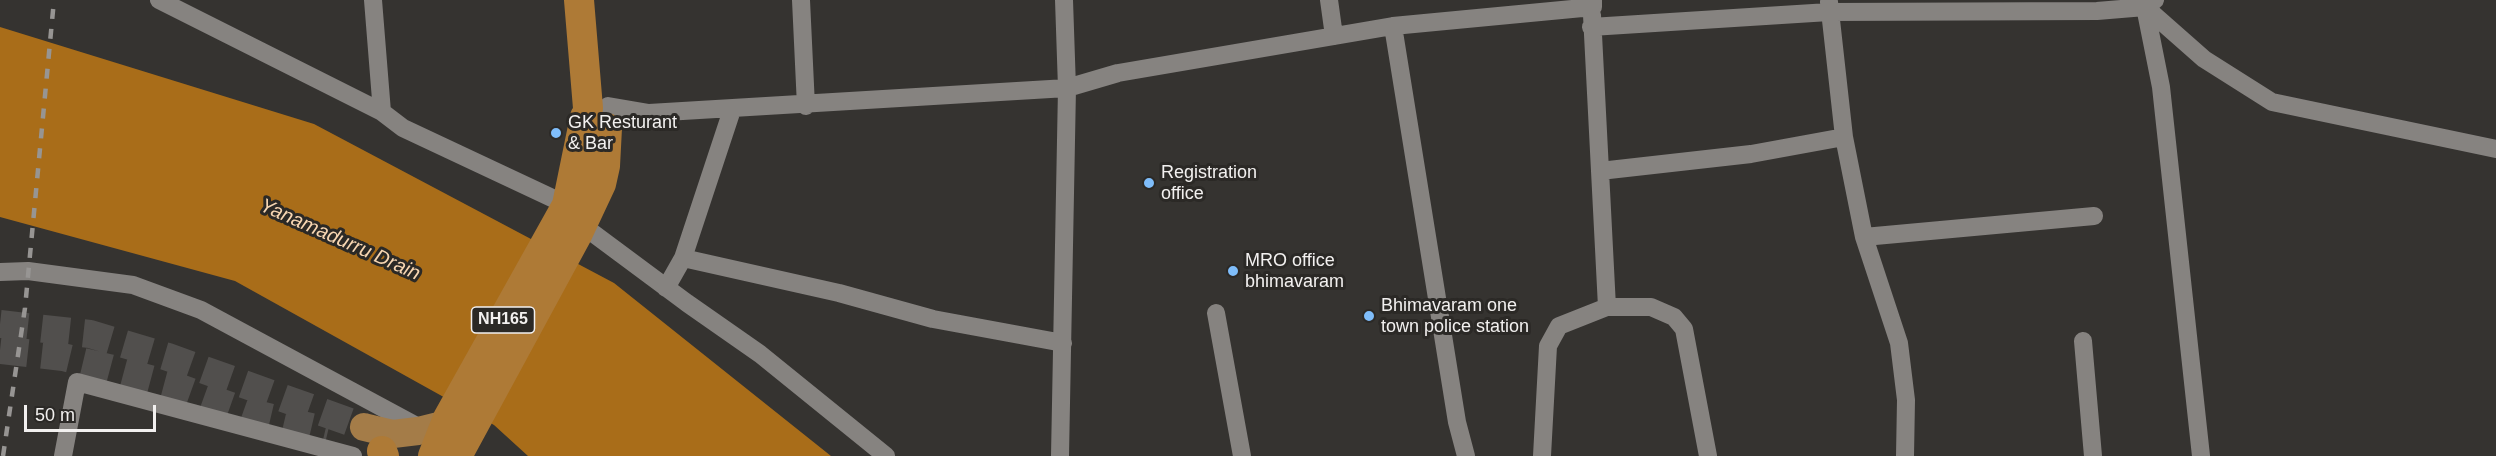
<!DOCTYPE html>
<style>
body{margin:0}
#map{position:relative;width:2496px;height:456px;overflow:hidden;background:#353330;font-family:Helvetica,sans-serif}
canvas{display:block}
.scale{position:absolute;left:24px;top:405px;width:132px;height:27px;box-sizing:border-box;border:3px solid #f2f0ef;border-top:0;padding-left:8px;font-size:18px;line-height:21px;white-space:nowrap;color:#f2f0ef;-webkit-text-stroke:4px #2b2926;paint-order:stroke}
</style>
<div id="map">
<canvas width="2496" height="456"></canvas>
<div class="scale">50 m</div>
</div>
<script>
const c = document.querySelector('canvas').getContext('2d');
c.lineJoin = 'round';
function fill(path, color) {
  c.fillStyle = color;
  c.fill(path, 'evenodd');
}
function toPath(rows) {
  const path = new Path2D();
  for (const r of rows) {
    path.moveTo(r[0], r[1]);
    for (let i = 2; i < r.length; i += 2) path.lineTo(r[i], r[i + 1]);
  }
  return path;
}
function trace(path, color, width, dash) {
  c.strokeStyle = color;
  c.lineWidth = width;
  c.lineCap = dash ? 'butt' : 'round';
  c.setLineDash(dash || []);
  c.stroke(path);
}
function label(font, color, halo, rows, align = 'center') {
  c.font = font + ' Helvetica,sans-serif';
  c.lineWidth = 6;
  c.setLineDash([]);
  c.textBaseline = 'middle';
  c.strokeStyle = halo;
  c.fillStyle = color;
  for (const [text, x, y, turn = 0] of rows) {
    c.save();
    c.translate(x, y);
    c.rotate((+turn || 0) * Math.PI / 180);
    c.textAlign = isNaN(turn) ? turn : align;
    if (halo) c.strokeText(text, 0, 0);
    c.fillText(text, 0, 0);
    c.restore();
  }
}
fill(toPath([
 [0,27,314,124,614,283,831,456,528,456,494,425,235,281,0,217]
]), '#a96d19');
trace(toPath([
 [0,324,90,334,168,357,364,427],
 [0,350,63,357,109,368,169,384,247,412,328,431]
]), '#514f4d', 28, [28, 14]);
trace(toPath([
 [159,0,382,112],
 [373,0,382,112,403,128,567,205],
 [801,0,806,106],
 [1329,0,1334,36],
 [2155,0,2145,7,2204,59,2272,102,2496,149],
 [1829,2,1844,137,1864,237,1899,343,1906,400,1905,456],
 [1592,15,1607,307],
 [1591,27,1829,12,2097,11,2145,7,2161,87,2201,456],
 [608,106,649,113,1067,88,1118,73,1393,26],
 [1600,171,1751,154,1844,137],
 [582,225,687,303,760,354,886,456],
 [1864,237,2094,216],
 [683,258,839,293,933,319,1063,343],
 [0,272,28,271,133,285,201,310,422,429],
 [666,288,683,258,732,110],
 [1216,313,1242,456],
 [2083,341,2093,456],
 [63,456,77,382,353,456],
 [1060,456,1067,88,1064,0],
 [1466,456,1457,422,1393,26,1593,7,1593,0],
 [1542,456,1548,346,1559,326,1607,307,1651,307,1674,317,1684,329,1708,456]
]), '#868380', 18);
trace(toPath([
 [364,427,393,434,418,431,446,424]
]), '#a47c48', 28);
trace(toPath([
 [579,0,588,108],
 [382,451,384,456],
 [433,456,448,418,567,205,585,117],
 [457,456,578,233,601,184,605,166,607,128]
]), '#ae7a36', 30);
trace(toPath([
 [3,456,25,308,54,0]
]), '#979593', 4.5, [10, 10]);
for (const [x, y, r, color] of [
 [556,133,6,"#7fbdfa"],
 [1149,183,6,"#7fbdfa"],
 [1233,271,6,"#7fbdfa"],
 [1369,316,6,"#7fbdfa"]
]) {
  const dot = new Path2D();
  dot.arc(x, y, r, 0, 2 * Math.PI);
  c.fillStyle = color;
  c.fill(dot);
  trace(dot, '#2b2926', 2);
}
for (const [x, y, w] of [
 [503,320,63]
]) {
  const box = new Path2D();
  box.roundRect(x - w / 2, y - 13, w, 26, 4.5);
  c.fillStyle = '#2b2926';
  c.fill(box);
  trace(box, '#f2f0ef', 1.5);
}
label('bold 16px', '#f2f0ef', null, [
 ["NH165",503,320]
]);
label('18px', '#f2f0ef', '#2b2926', [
 ["GK Resturant",568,123],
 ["& Bar",568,144],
 ["Registration",1161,173],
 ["office",1161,194],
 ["MRO office",1245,261],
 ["bhimavaram",1245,282],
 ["Bhimavaram one",1381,306],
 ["town police station",1381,327]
], 'left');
label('italic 20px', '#f7d6b2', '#2b2926', [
 ["Yanamadurru Drain",340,240,24]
]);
</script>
